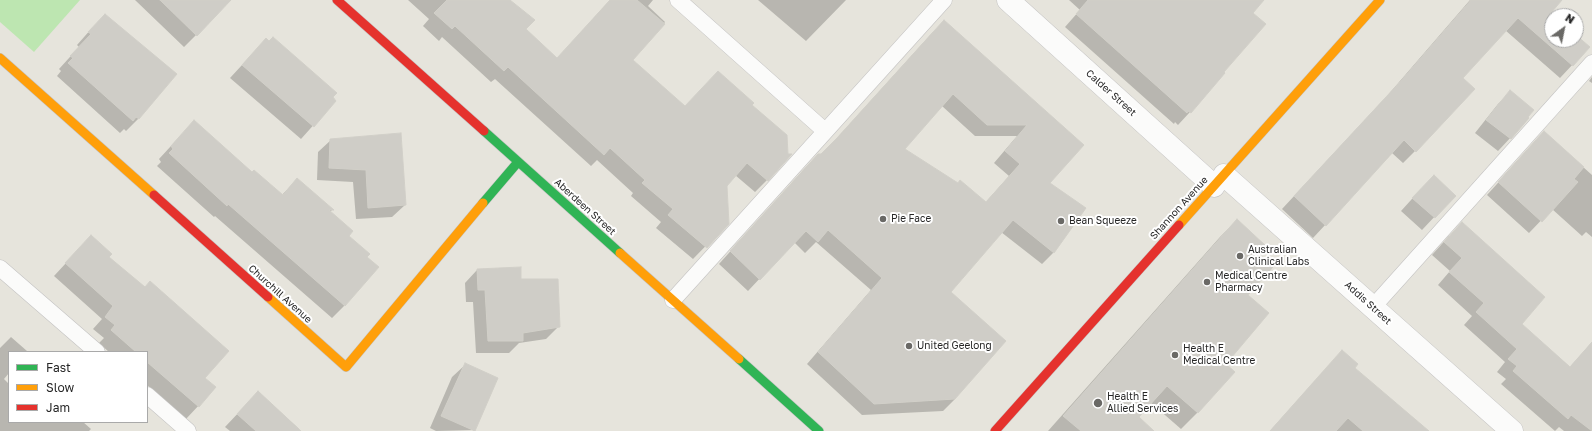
<!DOCTYPE html>
<style>
body{margin:0}
#map{position:relative;width:1592px;height:431px;overflow:hidden;background:#e6e4dc;font-family:"Golos Text",sans-serif}
canvas{display:block}
.legend{position:absolute;left:8px;top:351px;width:140px;height:72px;box-sizing:border-box;background:#fff;border:1px solid #a9a9a9;margin:0;padding:5px 7px;list-style:none;font-size:12px;color:#272727}
.legend li{display:flex;align-items:center;gap:8px;height:20px}
.legend b{width:20px;border:1px solid #a9a9a9}
.north{position:absolute;left:1544px;top:8px;width:40px;height:40px;box-sizing:border-box;background:#fff;border:1px solid #a9a9a9;border-radius:50%;rotate:33deg;font-size:11px;font-weight:700;line-height:16px;text-align:center;color:#272727}
.north::after{content:'';display:block;margin:auto;width:14px;height:18px;background:#6a6966;clip-path:polygon(50% 0,100% 100%,50% 72%,0 100%)}
</style>
<div id="map">
<canvas width="1592" height="431"></canvas>
<ul class="legend">
<li><b style="height:5px;background:#30b455"></b>Fast</li>
<li><b style="height:5px;background:#ff9f0a"></b>Slow</li>
<li><b style="height:5px;background:#e5322d"></b>Jam</li>
</ul>
<div class="north">N</div>
</div>
<script>
const c = document.querySelector('canvas').getContext('2d');
c.lineJoin = 'round';
function fill(path, color) {
  c.fillStyle = color;
  c.fill(path, 'evenodd');
}
function toPath(rows) {
  const path = new Path2D();
  for (const r of rows) {
    path.moveTo(r[0], r[1]);
    for (let i = 2; i < r.length; i += 2) path.lineTo(r[i], r[i + 1]);
  }
  return path;
}
function trace(path, color, width, dash) {
  c.strokeStyle = color;
  c.lineWidth = width;
  c.lineCap = dash ? 'butt' : 'round';
  c.setLineDash(dash || []);
  c.stroke(path);
}
function label(font, color, halo, rows, align = 'center') {
  c.font = font + ' "Golos Text",sans-serif';
  c.lineWidth = 4;
  c.setLineDash([]);
  c.textBaseline = 'middle';
  c.strokeStyle = halo;
  c.fillStyle = color;
  for (const [text, x, y, turn = 0] of rows) {
    c.save();
    c.translate(x, y);
    c.rotate((+turn || 0) * Math.PI / 180);
    c.textAlign = isNaN(turn) ? turn : align;
    if (halo) c.strokeText(text, 0, 0);
    c.fillText(text, 0, 0);
    c.restore();
  }
}
fill(toPath([
 [0,0,80,0,34,52,0,22]
]), '#bde6b1');
fill(toPath([
 [135,0,214,0,196,35,184,47],
 [408,0,508,0,524,29,557,59,610,0,653,0,648,6,665,22,631,60,685,107,751,105,767,180,755,192,735,175,726,185,728,223,693,259,656,228,661,222,631,196,633,193,597,160,591,166,495,79,491,82,442,37,439,41,423,26,429,19],
 [758,0,846,0,806,41],
 [1069,0,1263,0,1252,13,1222,72,1190,112,1178,125,1175,122,1174,124,1065,27,1080,10],
 [1470,0,1561,0,1550,13,1553,16,1552,16,1552,40,1576,40,1576,36,1589,47,1560,78,1505,30,1462,78,1415,151,1403,163,1392,153,1313,238,1282,209,1387,96],
 [92,28,139,118,126,131,124,129,120,133,57,76,61,71,59,69,79,47,77,45],
 [933,32,1082,145,1049,183,1084,208,1053,253,1042,264,1001,232,950,292,955,399,943,411,862,415,807,364,871,290,816,242,805,253,794,242,748,291,719,264,807,166,818,155,822,155,828,148],
 [942,106,975,136,1017,136,994,163,1009,176,985,203,904,149],
 [266,39,335,101,301,139,230,78],
 [1592,77,1592,83,1589,81],
 [1510,92,1528,119,1498,151,1475,133,1498,104],
 [1544,132,1592,175,1592,237,1586,232,1582,236,1552,209,1529,233,1487,195],
 [182,134,252,173,282,195,297,179,332,210,330,212,344,306,332,318,215,216,214,217,157,166,161,162,159,159],
 [400,134,405,205,392,217,356,219,353,182,317,180,318,152,331,140],
 [1421,189,1454,196,1422,230,1401,211],
 [1237,220,1258,255,1224,364,1198,412,1181,429,1150,402,1137,417,1153,431,1048,431,1220,237],
 [91,236,204,378,215,388,186,419,147,385,147,352,109,352,99,343,104,338,93,329,102,319,54,276],
 [1449,236,1520,324,1570,367,1592,342,1592,431,1564,431,1559,427,1555,431,1501,384,1506,379,1497,372,1505,362,1464,325,1472,316,1438,285,1450,271,1432,255],
 [477,270,520,280,559,326,546,339,519,343,509,353,476,353,473,302,466,302,465,283],
 [11,337,27,351,9,352,9,373,4,379,9,384,9,422,83,422,91,429,89,431,0,431,0,348],
 [1330,364,1354,368,1428,431,1270,431],
 [465,365,474,430,436,431,430,428,452,377],
 [258,392,299,429,298,431,230,431,225,427]
]), '#0003');
const building = toPath([
 [160,0,231,0,197,36,160,0],
 [447,0,510,0,535,20,526,29,557,58,610,0,637,0,665,24,633,60,685,106,718,71,754,103,752,105,787,135,788,154,792,154,768,181,747,163,727,186,729,224,707,248,668,215,673,209,642,183,645,180,610,148,604,155,508,67,504,71,455,26,452,29,434,13,447,0],
 [1088,0,1264,0,1253,13,1266,24,1224,72,1225,73,1191,113,1188,111,1187,113,1076,14,1088,0],
 [1471,0,1562,0,1551,13,1555,16,1552,16,1552,40,1576,40,1576,35,1590,47,1573,66,1518,18,1463,78,1475,89,1416,152,1404,140,1326,226,1294,196,1399,83,1471,0],
 [105,14,177,74,139,119,136,117,133,121,68,63,73,58,70,56,91,34,88,32,105,14],
 [944,20,1084,145,1050,183,1086,208,1054,253,1013,220,951,292,1006,341,955,399,874,404,818,352,882,278,828,230,818,242,806,231,760,280,730,251,818,154,821,154,837,138,944,20],
 [953,94,987,125,1027,125,1005,151,1020,164,986,202,960,180,958,183,905,149,953,94],
 [273,37,337,93,333,97,336,101,314,127,242,65,266,38,269,41,273,37],
 [1510,90,1534,110,1528,117,1529,118,1511,139,1486,120,1510,90],
 [194,120,252,172,254,170,283,195,297,178,334,210,329,210,353,231,349,236,370,254,367,257,379,267,345,306,228,204,227,206,169,153,173,149,171,146,194,120],
 [1544,131,1584,167,1574,179,1578,182,1542,222,1498,182,1544,131],
 [401,133,406,205,368,208,366,170,329,168,330,139,401,133],
 [1434,175,1456,196,1435,218,1412,198,1434,175],
 [1237,219,1267,247,1260,255,1273,267,1248,295,1269,313,1226,364,1235,372,1198,413,1167,386,1139,417,1154,431,1081,431,1063,416,1237,219],
 [1462,222,1545,297,1522,324,1570,367,1592,342,1592,431,1571,415,1568,419,1513,371,1517,366,1508,359,1517,349,1476,312,1484,303,1449,272,1462,258,1444,242,1462,222],
 [91,235,112,254,109,257,145,287,150,281,229,351,205,378,216,387,199,407,147,362,147,352,136,352,111,330,115,325,105,317,113,306,65,263,91,235],
 [521,267,521,279,558,279,560,327,523,333,523,341,488,341,485,290,478,290,477,269,521,267],
 [1342,350,1358,364,1355,368,1429,431,1363,431,1348,418,1336,431,1270,431,1342,350],
 [465,363,498,378,475,431,441,416,465,363],
 [258,391,301,431,256,431,237,414,258,391]
]);
fill(building, '#cfcdc7');
trace(building, '#d1cfc8', 1);
const lane = toPath([
 [678,0,825,131],
 [0,268,97,352],
 [673,300,944,0],
 [1373,307,1592,63],
 [147,395,188,431]
]);
const street = toPath([
 [1008,0,1214,186],
 [1224,175,1512,431]
]);
const fast = toPath([
 [484,131,620,253],
 [483,203,518,162],
 [739,359,819,431]
]);
const slow = toPath([
 [0,58,154,195],
 [1179,225,1380,0],
 [620,253,739,359],
 [268,297,346,367,483,203]
]);
const jam = toPath([
 [337,0,484,131],
 [154,195,268,297],
 [995,431,1179,225]
]);
trace(lane, '#c3c2c2', 17);
trace(street, '#c3c2c2', 23);
trace(fast, '#c3c2c2', 10);
trace(slow, '#c3c2c2', 10);
trace(jam, '#c3c2c2', 10);
trace(lane, '#fbfbfa', 16);
trace(street, '#fbfbfa', 22);
trace(fast, '#30b455', 9);
trace(slow, '#ff9f0a', 9);
trace(jam, '#e5322d', 9);
for (const [x, y, r, color] of [
 [883,219,4,"#6a6966"],
 [1061,221,4,"#6a6966"],
 [1240,256,4,"#6a6966"],
 [1207,282,4,"#6a6966"],
 [909,346,4,"#6a6966"],
 [1175,355,4,"#6a6966"],
 [1098,403,5,"#6a6966"]
]) {
  const dot = new Path2D();
  dot.arc(x, y, r, 0, 2 * Math.PI);
  c.fillStyle = color;
  c.fill(dot);
  trace(dot, '#fff', 1.5);
}
label('10px', '#272727', '#fff', [
 ["Calder Street",1111,93,42],
 ["Aberdeen Street",585,207,42],
 ["Shannon Avenue",1179,208,-48],
 ["Churchill Avenue",280,294,42],
 ["Addis Street",1368,303,42]
]);
label('10px', '#272727', '#fff', [
 ["Pie Face",891,219],
 ["Bean Squeeze",1069,221],
 ["Australian",1248,250],
 ["Clinical Labs",1248,262],
 ["Medical Centre",1215,276],
 ["Pharmacy",1215,288],
 ["United Geelong",917,346],
 ["Health E",1183,349],
 ["Medical Centre",1183,361],
 ["Health E",1107,397],
 ["Allied Services",1107,409]
], 'left');
</script>
